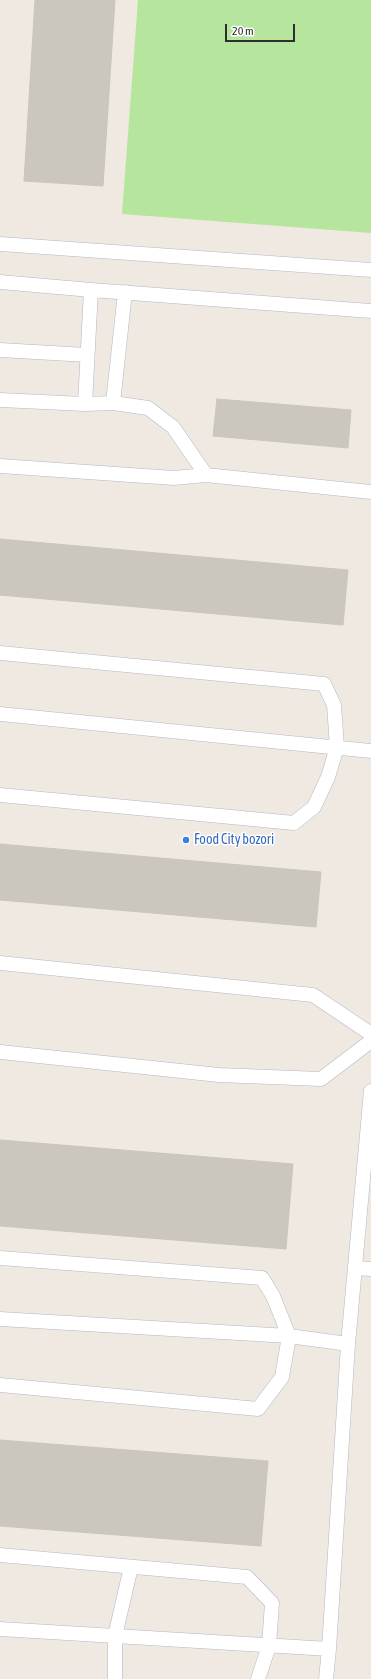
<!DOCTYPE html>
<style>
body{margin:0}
#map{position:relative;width:371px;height:1679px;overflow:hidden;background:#efe9e1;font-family:"Asap Condensed",sans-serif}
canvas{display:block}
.scale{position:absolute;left:225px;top:24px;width:70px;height:18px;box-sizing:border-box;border:2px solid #2e2e2e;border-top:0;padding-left:5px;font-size:12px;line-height:14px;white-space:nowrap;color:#2e2e2e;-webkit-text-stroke:3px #fff;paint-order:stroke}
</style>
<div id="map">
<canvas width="371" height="1679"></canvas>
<div class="scale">20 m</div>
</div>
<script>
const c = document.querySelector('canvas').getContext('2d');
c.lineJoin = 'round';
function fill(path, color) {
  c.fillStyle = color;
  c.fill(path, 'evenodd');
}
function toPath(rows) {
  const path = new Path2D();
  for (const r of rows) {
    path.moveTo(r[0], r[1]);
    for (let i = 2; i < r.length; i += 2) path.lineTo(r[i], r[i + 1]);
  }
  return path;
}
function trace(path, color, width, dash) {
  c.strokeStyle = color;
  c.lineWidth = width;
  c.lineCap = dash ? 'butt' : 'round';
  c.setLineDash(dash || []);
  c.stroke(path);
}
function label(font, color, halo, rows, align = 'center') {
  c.font = font + ' "Asap Condensed",sans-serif';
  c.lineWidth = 3;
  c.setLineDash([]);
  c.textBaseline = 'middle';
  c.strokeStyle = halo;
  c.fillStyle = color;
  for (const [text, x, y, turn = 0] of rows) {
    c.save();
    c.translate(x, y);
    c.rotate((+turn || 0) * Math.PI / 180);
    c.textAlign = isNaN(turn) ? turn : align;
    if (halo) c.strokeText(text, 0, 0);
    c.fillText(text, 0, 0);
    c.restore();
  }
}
fill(toPath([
 [138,0,371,0,371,233,122,214]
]), '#b6e59e');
const building = toPath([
 [35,0,115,0,103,186,24,181,35,0],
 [217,399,351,410,348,448,213,436,217,399],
 [0,539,348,570,343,625,0,595,0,539],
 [0,844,321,872,316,927,0,900,0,844],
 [0,1140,293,1164,286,1249,0,1226,0,1140],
 [0,1440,268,1461,261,1546,0,1526,0,1440]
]);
fill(building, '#cbc7bf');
trace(building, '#cbc5ba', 1);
const service = toPath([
 [0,244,371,270],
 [0,282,91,290,371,311],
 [91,290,85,404,113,403],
 [125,292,113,403,148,408,173,427,206,475,371,492],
 [0,350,87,355],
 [0,400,85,404],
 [0,466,174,478,206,475],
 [0,653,324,684,334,705,337,747,328,777,314,807,294,823,0,795],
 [0,714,371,751],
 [0,963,313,995,371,1034],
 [0,1052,219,1075,321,1079,371,1041],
 [0,1258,262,1278,273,1296,289,1336,282,1377,258,1409,0,1385],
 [355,1268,371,1269],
 [0,1319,289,1336,348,1344],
 [0,1555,247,1577,272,1603,269,1646,258,1679],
 [0,1629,329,1649],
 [115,1679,115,1636,131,1567],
 [326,1679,329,1649,348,1344,371,1091]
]);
trace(service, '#b4b7c1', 15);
trace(service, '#fff', 14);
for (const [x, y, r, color] of [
 [186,840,4,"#3f7fe0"]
]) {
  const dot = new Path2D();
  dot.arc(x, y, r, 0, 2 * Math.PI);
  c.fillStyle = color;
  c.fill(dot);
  trace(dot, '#fff', 1.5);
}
label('14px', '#366cbe', '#fff', [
 ["Food City bozori",194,840]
], 'left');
</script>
